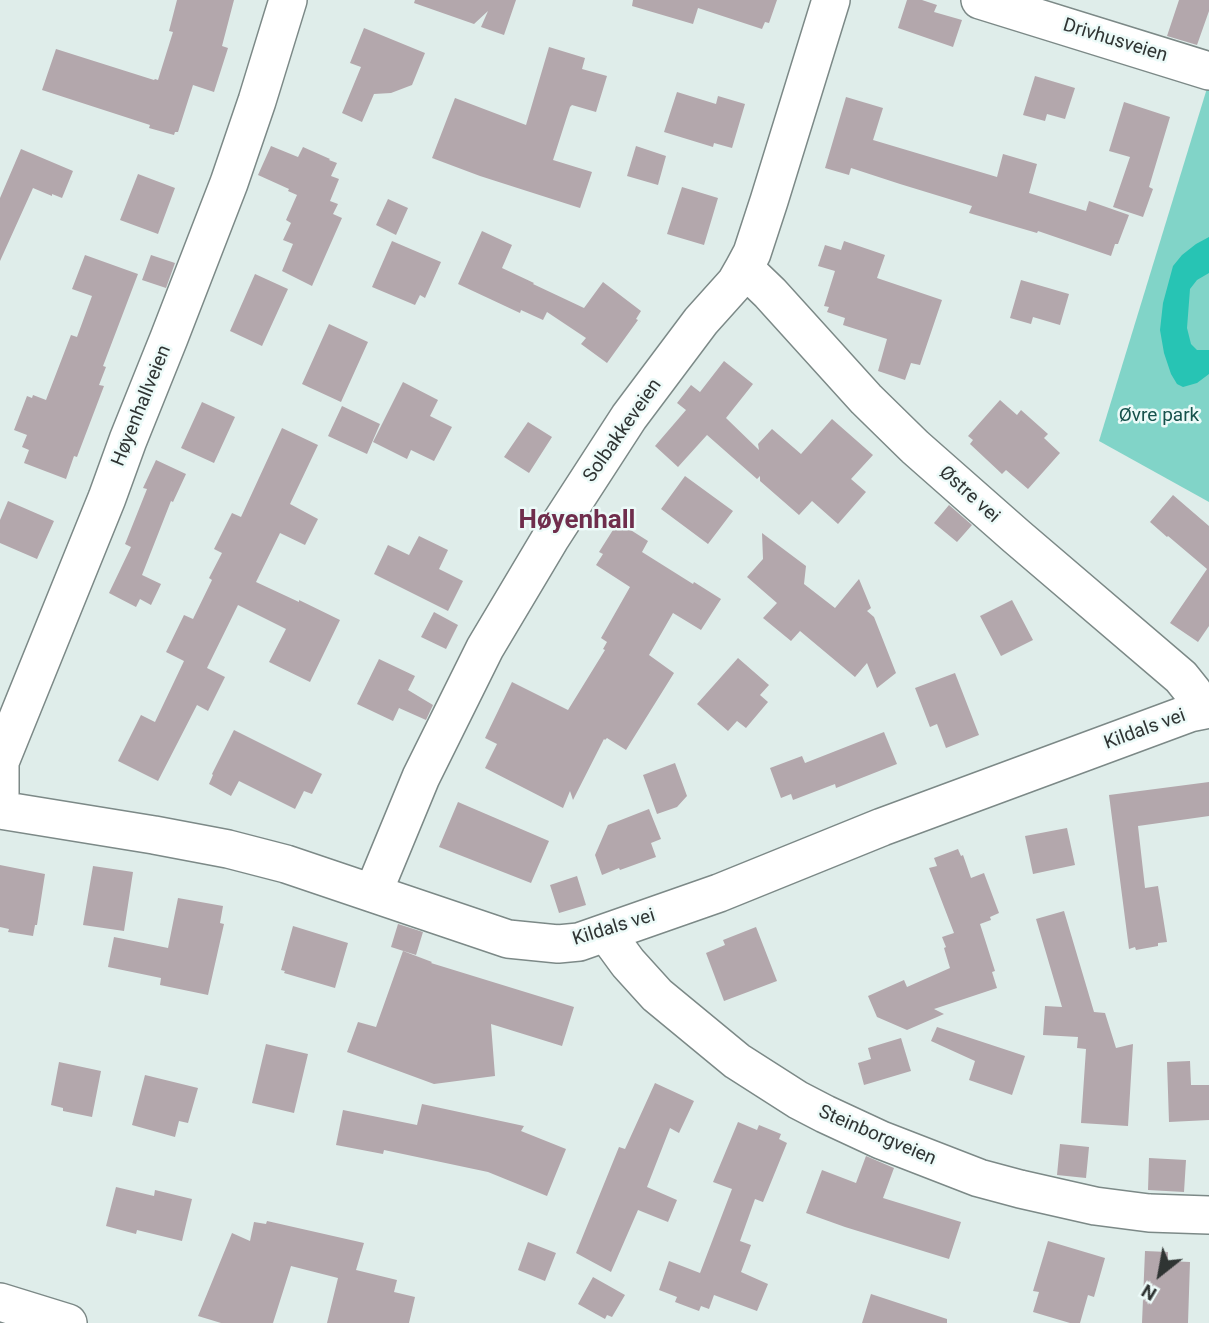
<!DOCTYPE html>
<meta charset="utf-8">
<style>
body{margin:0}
#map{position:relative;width:1209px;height:1323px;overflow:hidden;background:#dfedea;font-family:Roboto,sans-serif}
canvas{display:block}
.north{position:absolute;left:1125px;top:1239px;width:70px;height:70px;-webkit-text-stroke:5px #ecfaf8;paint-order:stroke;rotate:211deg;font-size:19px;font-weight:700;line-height:28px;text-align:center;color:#2f3433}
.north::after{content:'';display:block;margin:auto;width:24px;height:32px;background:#2f3433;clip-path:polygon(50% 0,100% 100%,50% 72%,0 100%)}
</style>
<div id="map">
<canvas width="1209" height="1323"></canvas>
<div class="north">N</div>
</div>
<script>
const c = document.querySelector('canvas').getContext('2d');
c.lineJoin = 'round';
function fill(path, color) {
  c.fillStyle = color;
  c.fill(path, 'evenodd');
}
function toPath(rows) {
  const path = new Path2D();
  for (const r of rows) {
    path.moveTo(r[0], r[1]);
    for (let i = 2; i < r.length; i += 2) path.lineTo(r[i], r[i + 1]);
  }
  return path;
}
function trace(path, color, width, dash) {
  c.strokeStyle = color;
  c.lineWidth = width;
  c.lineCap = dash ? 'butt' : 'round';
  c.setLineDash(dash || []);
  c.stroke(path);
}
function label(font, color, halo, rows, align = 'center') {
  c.font = font + ' Roboto,sans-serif';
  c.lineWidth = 5;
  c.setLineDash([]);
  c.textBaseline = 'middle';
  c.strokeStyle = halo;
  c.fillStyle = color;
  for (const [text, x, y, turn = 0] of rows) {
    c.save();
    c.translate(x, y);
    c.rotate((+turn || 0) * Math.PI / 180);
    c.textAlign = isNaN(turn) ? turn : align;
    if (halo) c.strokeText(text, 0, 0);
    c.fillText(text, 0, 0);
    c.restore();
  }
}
fill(toPath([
 [1208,85,1209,85,1209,502,1099,441]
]), '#81d4c8');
fill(toPath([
 [1209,237,1209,273,1197,280,1190,289,1187,328,1191,344,1197,350,1209,350,1209,374,1197,383,1183,387,1177,384,1171,374,1164,353,1160,330,1163,303,1173,266,1182,255,1196,244]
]), '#27c4b4');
fill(toPath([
 [177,0,234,0,222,46,228,48,214,92,193,85,178,132,175,132,174,135,149,128,150,125,42,90,56,49,154,80,155,79,158,80,173,32,169,31],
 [415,0,516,0,504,35,481,27,488,11,474,24,414,3],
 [633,0,777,0,769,23,765,22,762,29,698,8,693,24,632,6],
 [907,0,922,0,937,5,934,12,962,20,953,47,898,28],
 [1179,0,1209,0,1209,11,1197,45,1167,36],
 [364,28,425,53,412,85,391,93,374,94,362,122,342,113,361,67,350,63],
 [549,47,585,58,582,69,607,76,596,112,572,105,570,107,553,160,592,172,580,208,480,176,432,158,455,98,526,125],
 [1035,76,1075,88,1065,119,1047,114,1045,121,1023,115],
 [677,92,716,104,718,96,745,104,732,148,714,143,713,147,664,132],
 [846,97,883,108,873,140,997,177,1003,154,1037,164,1029,193,1086,211,1089,201,1129,215,1118,244,1115,244,1111,256,1038,231,1037,233,969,213,972,206,900,184,851,168,849,175,825,168],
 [1124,102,1170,117,1149,187,1153,189,1143,217,1113,207,1130,157,1109,151],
 [271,146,298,157,303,147,330,159,329,160,337,163,331,176,339,179,330,201,338,204,333,214,342,218,312,286,282,271,293,244,283,240,291,223,286,220,297,195,288,191,289,189,258,175],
 [636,146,666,156,658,185,627,176],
 [21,149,73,171,62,198,52,194,52,196,33,188,0,261,0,198],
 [138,174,175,188,158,234,120,220],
 [682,187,718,198,704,245,667,234],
 [388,199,408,208,396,235,376,225],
 [482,231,512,245,502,268,534,283,533,284,584,308,603,282,641,311,636,319,638,320,607,363,581,344,586,338,547,312,543,320,521,310,520,313,458,284],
 [392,241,441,262,425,298,420,295,415,305,372,287],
 [844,241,885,255,877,278,942,300,920,365,911,363,905,380,878,371,887,339,843,325,845,318,827,312,829,307,824,306,835,271,818,266,825,245,841,250],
 [85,255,138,274,103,366,106,367,99,385,104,386,77,457,74,456,66,479,24,463,29,450,22,447,27,435,14,430,27,396,32,398,33,395,46,400,71,335,77,337,92,296,72,289],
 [151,255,175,263,166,288,142,280],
 [255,274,288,289,262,346,230,331],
 [1021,280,1069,294,1060,325,1033,317,1031,324,1010,318],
 [329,324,368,342,341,402,302,384],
 [724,361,753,384,726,418,759,450,758,444,772,429,801,454,832,419,873,455,851,479,866,492,838,524,812,501,799,515,760,481,760,476,757,479,707,435,678,467,655,446,686,410,677,403,691,385,700,392],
 [403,382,438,400,430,416,452,427,434,461,411,450,407,459,373,442],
 [1000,400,1017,415,1021,410,1048,434,1044,438,1060,453,1028,489,1006,470,1002,474,970,444,973,440,968,436],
 [202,402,235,417,214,463,181,448],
 [342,406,380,424,367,454,328,436],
 [528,422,552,437,529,473,504,457],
 [282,428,318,445,290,504,318,519,305,545,280,533,256,582,299,602,299,600,340,620,310,682,269,662,286,629,238,605,207,668,225,677,208,711,197,705,158,781,118,761,141,715,155,722,184,661,166,652,184,615,193,619,212,580,209,578,222,553,214,549,232,513,241,517],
 [156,460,186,474,173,502,171,501,142,575,161,584,151,605,140,599,136,607,109,593,131,547,125,544,147,489,143,488],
 [685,476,733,511,708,544,661,509],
 [1173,495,1209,526,1209,626,1198,642,1170,623,1207,569,1168,536,1167,537,1150,522],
 [8,501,54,521,37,559,0,543,0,520],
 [949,505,972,525,957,542,934,523],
 [618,522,648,541,642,552,693,584,694,582,721,599,701,630,673,613,649,655,674,673,626,750,607,738,605,740,604,739,573,800,570,791,563,808,485,768,497,744,485,738,512,682,568,710,605,650,603,649,607,642,601,638,630,587,596,565,603,554,599,552],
 [762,533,806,566,804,584,835,608,859,579,871,608,867,611,874,617,896,673,877,688,867,663,855,677,800,631,791,641,763,618,777,603,747,577,763,559],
 [419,536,448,550,439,569,463,581,448,611,374,574,388,545,409,555],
 [1012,600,1033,640,1001,656,980,616],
 [434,612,458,625,446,649,421,637],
 [738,658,769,685,760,695,768,702,746,728,737,721,728,731,697,704],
 [379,659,415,676,408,690,433,705,426,720,399,708,393,721,357,704],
 [955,673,979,735,946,748,937,724,930,727,915,688],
 [234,730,322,774,312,794,304,791,295,809,239,781,231,796,209,784,213,775,212,774],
 [884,732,897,764,836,788,835,784,793,800,791,794,781,798,770,768,802,756,805,763],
 [675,763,687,796,677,807,657,814,643,775],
 [1209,782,1209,816,1138,826,1145,888,1158,886,1167,942,1158,943,1158,946,1136,950,1135,947,1129,949,1109,795],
 [458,802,549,841,531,883,439,847],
 [649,809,661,839,651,843,656,857,620,870,619,868,602,875,595,855,608,825],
 [1067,828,1075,865,1033,874,1025,836],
 [958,849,961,856,963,855,971,878,984,873,999,913,990,917,991,920,980,924,995,971,992,972,997,988,934,1009,944,1014,907,1030,877,1017,868,996,904,980,907,987,950,968,944,948,946,947,942,937,954,933,929,868,937,866,934,858],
 [0,865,45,874,37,925,35,925,33,936,8,932,9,929,0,927],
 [93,866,133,872,124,931,83,925],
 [577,876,586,905,559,913,550,885],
 [178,898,223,906,220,923,224,924,208,995,160,985,161,978,108,967,114,937,168,948],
 [1064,911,1094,1012,1105,1013,1116,1048,1133,1044,1128,1126,1081,1123,1086,1049,1077,1048,1078,1037,1043,1035,1045,1006,1062,1007,1036,919],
 [398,924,423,932,416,955,391,947],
 [293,926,348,943,335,988,284,973,285,971,281,970],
 [756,927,777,981,724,1001,706,953,725,945,723,940],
 [403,951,432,962,431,963,574,1007,562,1046,491,1024,495,1076,434,1084,347,1052,358,1022,376,1027],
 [937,1027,1025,1056,1012,1095,969,1080,975,1061,931,1041],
 [901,1038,911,1071,864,1085,858,1063,871,1059,868,1048],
 [266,1044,308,1054,294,1113,252,1103],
 [1190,1061,1191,1085,1209,1085,1209,1120,1169,1122,1167,1062],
 [59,1062,101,1071,92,1117,63,1111,63,1108,51,1105],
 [145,1075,198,1088,188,1123,179,1121,175,1137,132,1125],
 [655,1083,694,1101,679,1133,670,1128,647,1187,677,1200,668,1222,638,1210,611,1272,576,1253,619,1147,625,1149],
 [422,1104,524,1126,521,1131,566,1149,547,1196,488,1172,384,1150,383,1154,336,1145,343,1110,417,1125],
 [738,1122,757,1130,759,1125,781,1134,779,1139,787,1143,763,1202,755,1199,740,1241,751,1245,741,1272,768,1284,757,1311,714,1295,709,1309,701,1306,699,1311,675,1302,677,1297,659,1290,669,1261,700,1273,732,1189,713,1182],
 [1060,1144,1089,1147,1086,1178,1057,1175],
 [866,1156,894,1168,883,1198,961,1222,949,1259,845,1227,806,1213,822,1170,856,1183],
 [1149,1158,1186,1160,1184,1192,1148,1190],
 [116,1187,154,1196,155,1190,192,1199,182,1241,137,1230,136,1234,106,1226],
 [267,1221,364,1243,356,1270,397,1280,394,1292,415,1297,409,1323,327,1323,338,1278,291,1266,273,1323,221,1323,198,1316,232,1233,250,1241,254,1222,266,1224],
 [1048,1241,1105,1258,1094,1297,1088,1295,1080,1323,1070,1323,1033,1312,1039,1292,1033,1291],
 [528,1242,556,1253,545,1281,518,1270],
 [1145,1251,1168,1252,1168,1261,1190,1262,1188,1323,1142,1323],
 [593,1277,625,1295,612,1317,607,1315,605,1319,578,1304],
 [871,1294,947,1319,947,1323,862,1323]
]), '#b3a7ac');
const minor = toPath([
 [980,0,1209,71],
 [744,268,770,293,866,399,915,447,1016,536,1181,677,1193,692,1204,709],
 [0,810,154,835,228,849,286,864,508,939,558,944,579,942,719,893,882,827,1190,713,1209,709],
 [0,810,0,762,107,498,128,440,169,338,229,183,257,101,288,0],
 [373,893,421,777,485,648,550,539,629,417,701,321,736,282,744,268,752,253,769,201,831,0],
 [606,933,628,963,657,995,737,1061,798,1100,825,1114,881,1140,979,1178,1020,1189,1095,1206,1149,1213,1209,1215],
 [0,1302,68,1323]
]);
trace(minor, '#7c8987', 40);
trace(minor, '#fff', 37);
label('19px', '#2f3433', '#ecfaf8', [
 ["Drivhusveien",1115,41,17],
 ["Høyenhallveien",142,406,-68],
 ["Solbakkeveien",623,431,-55],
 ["Østre vei",969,495,42],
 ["Kildals vei",1145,730,-20],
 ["Kildals vei",614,928,-17],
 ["Steinborgveien",877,1136,23]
]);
label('19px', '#16524c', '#ecfaf8', [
 ["Øvre park",1159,416]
]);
label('bold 26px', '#6f2d4c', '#ecfaf8', [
 ["Høyenhall",577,521]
]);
</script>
